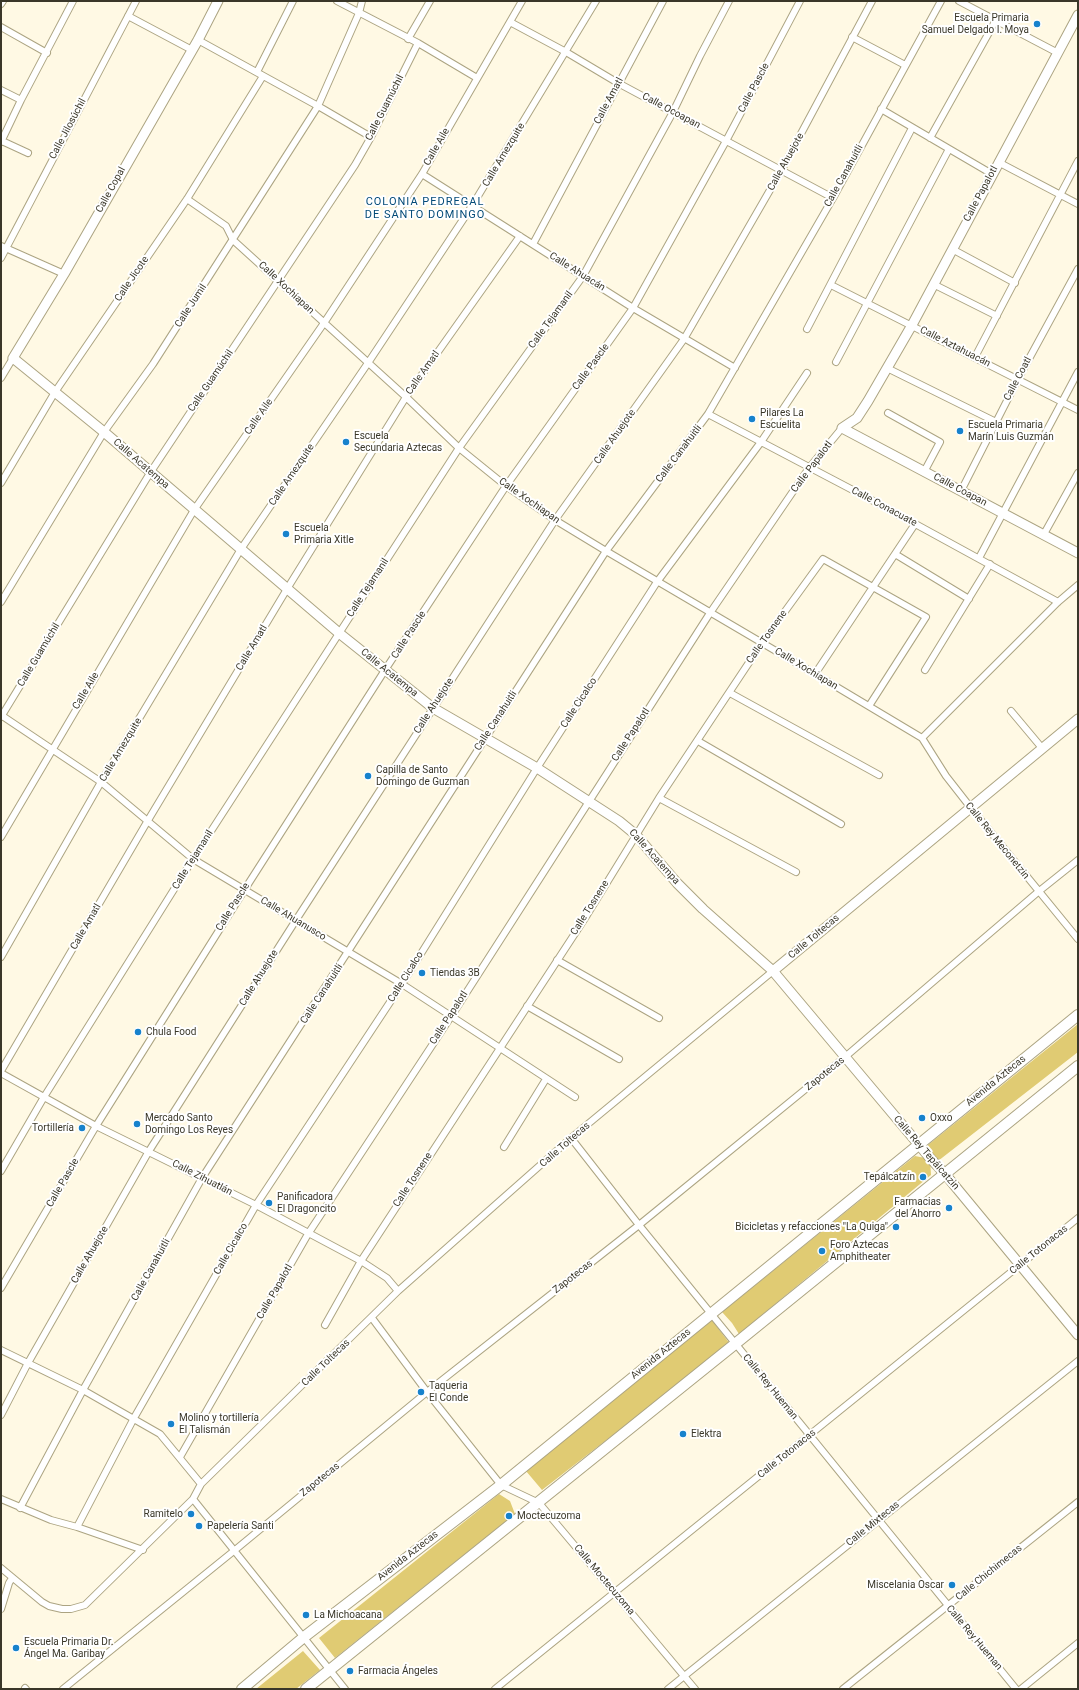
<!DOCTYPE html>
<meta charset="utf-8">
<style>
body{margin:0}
#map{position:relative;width:1079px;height:1690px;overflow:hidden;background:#fff9e4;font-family:Roboto,sans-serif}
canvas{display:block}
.frame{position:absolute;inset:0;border:2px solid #3a3729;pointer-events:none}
</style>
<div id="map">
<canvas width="1079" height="1690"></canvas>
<div class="frame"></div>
</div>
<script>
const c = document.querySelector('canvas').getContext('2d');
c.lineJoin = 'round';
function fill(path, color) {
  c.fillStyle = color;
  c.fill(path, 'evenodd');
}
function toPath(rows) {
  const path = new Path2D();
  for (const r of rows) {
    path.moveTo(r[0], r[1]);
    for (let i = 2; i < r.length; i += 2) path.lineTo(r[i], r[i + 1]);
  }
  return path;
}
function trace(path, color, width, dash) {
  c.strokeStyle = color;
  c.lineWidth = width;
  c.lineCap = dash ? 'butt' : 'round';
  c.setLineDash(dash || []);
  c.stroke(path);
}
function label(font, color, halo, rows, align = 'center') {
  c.font = font + ' Roboto,sans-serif';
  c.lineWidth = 4;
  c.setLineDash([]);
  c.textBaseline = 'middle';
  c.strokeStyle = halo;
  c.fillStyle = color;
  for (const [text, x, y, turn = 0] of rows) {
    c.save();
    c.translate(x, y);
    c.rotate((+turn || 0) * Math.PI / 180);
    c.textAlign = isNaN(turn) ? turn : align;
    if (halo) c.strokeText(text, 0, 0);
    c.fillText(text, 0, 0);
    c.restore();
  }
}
fill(toPath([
 [1078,1024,1078,1052,938,1161,923,1149],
 [915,1156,930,1159,931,1175,739,1334,732,1323,722,1312],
 [712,1320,730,1344,542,1490,526,1471],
 [499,1494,510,1501,515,1514,335,1658,319,1638],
 [303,1651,320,1670,296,1689,256,1689]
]), '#e0cb73');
const street = toPath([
 [337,1,418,43,477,78],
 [959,1,1058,53],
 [1,4,3,1],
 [128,16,192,50],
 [510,22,566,52,618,83,833,198],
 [1,27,47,53],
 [852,37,905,65],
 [408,39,430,1],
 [198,40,318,106,371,137],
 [257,72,293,1],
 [1,90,21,100],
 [881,109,992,174],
 [930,138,996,20],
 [2,141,28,153],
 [1,142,21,100,73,1],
 [998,162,1078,204],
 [422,174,633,308,735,368],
 [187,199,226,226,233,240,406,397,459,448,506,486,555,520,606,551,815,674,922,738,946,776,971,808,1078,939],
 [533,244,663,1],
 [1,246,64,274],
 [952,249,1015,283],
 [1,258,136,1],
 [933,284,997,316],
 [831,285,1078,410],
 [807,329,912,128],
 [975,357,1078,161],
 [836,362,949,149],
 [887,368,996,422],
 [1,378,13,358],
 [888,413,940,442,924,472],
 [708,414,866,497,1058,602],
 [1,483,55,392,187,199,263,76],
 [961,491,1018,379,1078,269],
 [1044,534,1078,473],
 [895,554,969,599],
 [979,558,1078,372],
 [1,602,104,432,153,364,318,106,359,13,362,1],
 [925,670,990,564],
 [815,674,915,524],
 [730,693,879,775],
 [1011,711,1042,748],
 [1,715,101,782,193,859,402,984,575,1097],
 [1,717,150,473,355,165,371,137,418,43],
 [922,738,1058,602,1078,585],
 [698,741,841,824],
 [659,798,796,872],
 [1,837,194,510,324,323,422,174,522,1],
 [1,957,101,782,241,549,368,363,472,206,596,1],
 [557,960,659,1018],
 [527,1006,619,1059],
 [1,1071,147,822,287,589,406,397,520,236],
 [1,1073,96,1126,256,1205,361,1261,387,1278,398,1291],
 [571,1138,639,1225,1016,1689],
 [504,1147,546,1079],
 [1,1171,44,1097,193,859,459,448,583,276,673,112,700,56,729,1],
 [1,1288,96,1126,245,889,385,670,506,486,633,308,726,141,800,1],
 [372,1318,427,1392,501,1485,539,1503,695,1689],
 [325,1325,361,1261,587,915,659,798,762,643,823,559,926,617,869,706],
 [1,1350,83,1390,160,1434,201,1484],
 [1,1415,28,1363,149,1151,296,920,555,520,684,339,781,171,872,1],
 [180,1457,308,1234,452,1015,710,613,809,468,842,428],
 [1,1499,51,1520,77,1527,143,1550],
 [193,1499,345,1689],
 [20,1508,83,1390,202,1178,606,551,708,414,833,198,941,1],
 [77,1527,134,1418,256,1205,402,984,537,768,657,582,761,442,807,373],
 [1,1568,42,1602,49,1606,62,1609,71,1609,85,1605,193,1499,201,1484,398,1291,571,1138,773,971],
 [1,1609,9,1583,12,1578],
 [25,1688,26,1689],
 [63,1689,235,1550,427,1392,639,1225,845,1057,1038,892,1078,860],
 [495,1689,1078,1218],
 [668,1689,1078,1361],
 [843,1689,1078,1502],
 [1021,1689,1078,1643]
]);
const secondary = toPath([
 [218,1,198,40,64,274,13,358,104,432,339,633,433,708,537,768,619,821,636,835,677,883,703,909,773,971,930,1158,945,1174,1078,1335],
 [842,428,857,418,868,401,912,325,1078,15],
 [842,428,1078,553],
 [773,971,1078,719]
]);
const primary = toPath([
 [242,1689,304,1637,501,1485,1078,1015],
 [306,1689,735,1344,1078,1066]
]);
trace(street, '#aca482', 8);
trace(secondary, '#aca482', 11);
trace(primary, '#aca482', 12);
trace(street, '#fff', 6);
trace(secondary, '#fff', 9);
trace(primary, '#fff', 10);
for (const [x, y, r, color] of [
 [1037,24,4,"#1782cc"],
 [752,419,4,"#1782cc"],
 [960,431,4,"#1782cc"],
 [346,442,4,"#1782cc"],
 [286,534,4,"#1782cc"],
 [368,776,4,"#1782cc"],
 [422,973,4,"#1782cc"],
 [138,1032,4,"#1782cc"],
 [922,1118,4,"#1782cc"],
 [137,1124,4,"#1782cc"],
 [82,1128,4,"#1782cc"],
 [923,1177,4,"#1782cc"],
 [269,1203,4,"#1782cc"],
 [949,1208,4,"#1782cc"],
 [896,1227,4,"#1782cc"],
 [822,1251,4,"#1782cc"],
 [421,1392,4,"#1782cc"],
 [171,1424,4,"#1782cc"],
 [683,1434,4,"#1782cc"],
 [191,1514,4,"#1782cc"],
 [509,1516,4,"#1782cc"],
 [199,1526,4,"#1782cc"],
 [952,1585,4,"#1782cc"],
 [306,1615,4,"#1782cc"],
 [16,1648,4,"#1782cc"],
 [350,1671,4,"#1782cc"]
]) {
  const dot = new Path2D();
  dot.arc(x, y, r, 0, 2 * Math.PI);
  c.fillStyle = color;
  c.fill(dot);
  trace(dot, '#fff', 1.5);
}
label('10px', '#3a3729', '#fff', [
 ["Escuela Primaria",1029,18,"right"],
 ["Samuel Delgado I. Moya",1029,30,"right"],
 ["Pilares La",760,413],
 ["Escuelita",760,425],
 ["Escuela Primaria",968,425],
 ["Marín Luis Guzmán",968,437],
 ["Escuela",354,436],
 ["Secundaria Aztecas",354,448],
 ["Escuela",294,528],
 ["Primaria Xitle",294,540],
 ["Capilla de Santo",376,770],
 ["Domingo de Guzman",376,782],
 ["Tiendas 3B",430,973],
 ["Chula Food",146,1032],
 ["Mercado Santo",145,1118],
 ["Domingo Los Reyes",145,1130],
 ["Oxxo",930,1118],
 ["Tortillería",74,1128,"right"],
 ["Tepálcatzín",915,1177,"right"],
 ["Panificadora",277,1197],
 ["El Dragoncito",277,1209],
 ["Farmacias",941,1202,"right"],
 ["del Ahorro",941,1214,"right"],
 ["Bicicletas y refacciones \"La Quiga\"",888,1227,"right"],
 ["Foro Aztecas",830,1245],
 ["Amphitheater",830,1257],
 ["Taqueria",429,1386],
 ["El Conde",429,1398],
 ["Molino y tortillería",179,1418],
 ["El Talismán",179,1430],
 ["Elektra",691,1434],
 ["Ramitelo",183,1514,"right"],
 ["Moctecuzoma",517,1516],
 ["Papelería Santi",207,1526],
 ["Miscelania Oscar",944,1585,"right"],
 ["La Michoacana",314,1615],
 ["Escuela Primaria Dr.",24,1642],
 ["Ángel Ma. Garibay",24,1654],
 ["Farmacia Ángeles",358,1671]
], 'left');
label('10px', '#3a3729', '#fff', [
 ["Calle Pascle",754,88,-62],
 ["Calle Amatl",609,101,-62],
 ["Calle Guamúchil",385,108,-63],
 ["Calle Ocoapan",671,111,28],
 ["Calle Jilosúchil",68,129,-62],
 ["Calle Aile",437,147,-60],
 ["Calle Amezquite",504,155,-59],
 ["Calle Ahuejote",786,162,-61],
 ["Calle Canahuitli",844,176,-61],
 ["Calle Copal",111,190,-61],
 ["Calle Papalotl",981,194,-62],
 ["Calle Ahuacán",577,272,32],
 ["Calle Jicote",132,279,-56],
 ["Calle Xochiapan",286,288,43],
 ["Calle Jumil",191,306,-57],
 ["Calle Tejamanil",551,320,-54],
 ["Calle Aztahuacán",955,347,27],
 ["Calle Pascle",591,367,-54],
 ["Calle Amatl",423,373,-55],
 ["Calle Coatl",1018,379,-62],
 ["Calle Guamúchil",211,381,-56],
 ["Calle Aile",259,417,-55],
 ["Calle Ahuejote",615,437,-55],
 ["Calle Canahuitli",679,454,-53],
 ["Calle Acatempa",141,464,41],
 ["Calle Papalotl",812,467,-53],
 ["Calle Amezquite",292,475,-56],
 ["Calle Coapan",960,490,28],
 ["Calle Xochiapan",529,501,35],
 ["Calle Conacuate",884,507,28],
 ["Calle Tejamanil",368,588,-57],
 ["Calle Pascle",409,635,-57],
 ["Calle Tosnene",767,637,-55],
 ["Calle Amatl",252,648,-59],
 ["Calle Guamúchil",39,655,-59],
 ["Calle Xochiapan",806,669,31],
 ["Calle Acatempa",389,673,39],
 ["Calle Aile",86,691,-59],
 ["Calle Cicalco",579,703,-57],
 ["Calle Ahuejote",434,706,-57],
 ["Calle Canahuitli",496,721,-57],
 ["Calle Papalotl",631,735,-57],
 ["Calle Amezquite",121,750,-59],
 ["Calle Rey Meconetzin",997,841,51],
 ["Calle Acatempa",654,857,48],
 ["Calle Tejamanil",193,860,-58],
 ["Calle Pascle",233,907,-58],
 ["Calle Tosnene",590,908,-58],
 ["Calle Ahuanusco",293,919,31],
 ["Calle Amatl",86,927,-60],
 ["Calle Toltecas",814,937,-40],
 ["Calle Cicalco",406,977,-58],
 ["Calle Ahuejote",259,978,-58],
 ["Calle Canahuitli",322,994,-57],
 ["Calle Papalotl",449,1018,-57],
 ["Zapotecas",825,1074,-39],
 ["Avenida Aztecas",996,1081,-39],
 ["Calle Toltecas",565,1145,-41],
 ["Calle Rey Tepálcatzin",926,1153,49],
 ["Calle Zihuatlán",202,1178,27],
 ["Calle Tosnene",413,1180,-57],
 ["Calle Pascle",63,1183,-60],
 ["Calle Cicalco",231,1249,-60],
 ["Calle Totonacas",1039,1250,-39],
 ["Calle Ahuejote",90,1255,-60],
 ["Calle Canahuitli",151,1270,-61],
 ["Zapotecas",573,1277,-38],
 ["Calle Papalotl",275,1292,-60],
 ["Avenida Aztecas",661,1354,-39],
 ["Calle Toltecas",326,1363,-44],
 ["Calle Rey Hueman",770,1387,51],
 ["Calle Totonacas",787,1454,-39],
 ["Zapotecas",320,1480,-39],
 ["Calle Mixtecas",873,1524,-39],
 ["Avenida Aztecas",408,1556,-38],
 ["Calle Chichimecas",989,1573,-39],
 ["Calle Moctecuzoma",604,1580,50],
 ["Calle Rey Hueman",974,1638,50]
]);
c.letterSpacing = '1px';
label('11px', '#034a78', '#fff', [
 ["COLONIA PEDREGAL",425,202],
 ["DE SANTO DOMINGO",425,215]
]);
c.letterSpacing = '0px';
</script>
